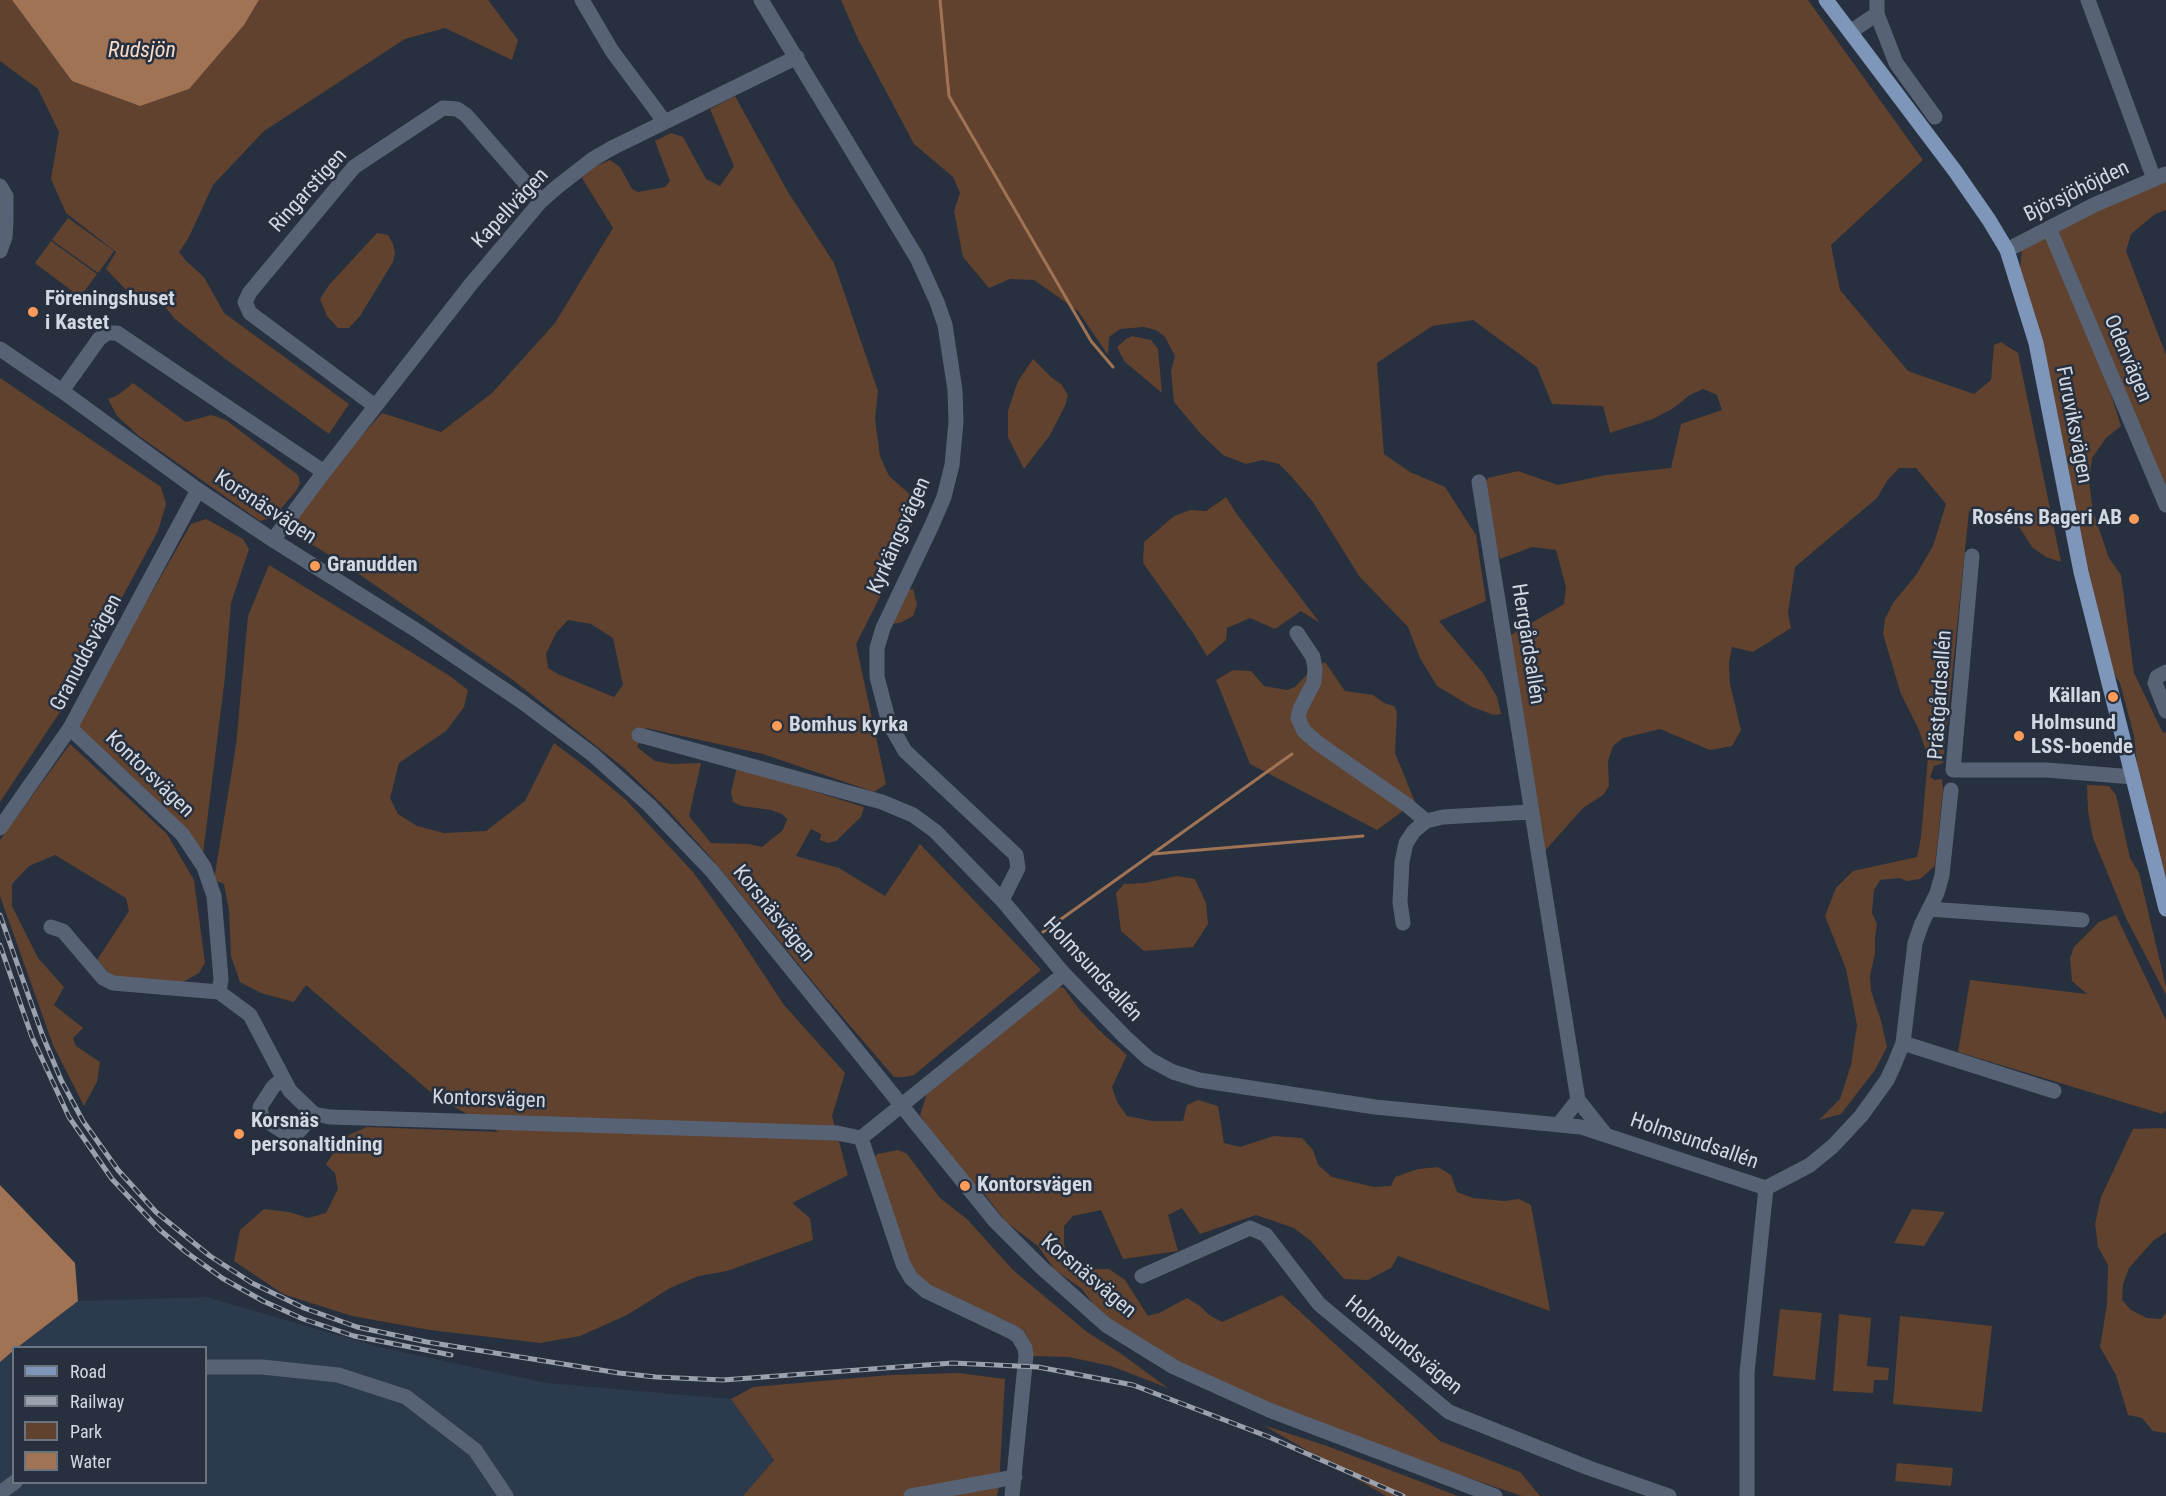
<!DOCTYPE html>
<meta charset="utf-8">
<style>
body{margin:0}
#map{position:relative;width:2166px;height:1496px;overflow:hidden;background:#27303e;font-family:"Roboto Condensed",sans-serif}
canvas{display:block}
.legend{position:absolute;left:12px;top:1346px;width:195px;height:138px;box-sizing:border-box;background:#27303e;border:2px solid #6c7480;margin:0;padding:8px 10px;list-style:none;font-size:18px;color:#d3d9e2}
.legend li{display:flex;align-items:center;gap:12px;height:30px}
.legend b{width:30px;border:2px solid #6c7480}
</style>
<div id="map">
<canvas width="2166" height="1496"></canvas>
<ul class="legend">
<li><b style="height:8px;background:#7d96ba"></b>Road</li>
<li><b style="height:8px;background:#9ba2ad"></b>Railway</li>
<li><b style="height:16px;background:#60422e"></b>Park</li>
<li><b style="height:16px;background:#a17355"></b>Water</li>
</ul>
</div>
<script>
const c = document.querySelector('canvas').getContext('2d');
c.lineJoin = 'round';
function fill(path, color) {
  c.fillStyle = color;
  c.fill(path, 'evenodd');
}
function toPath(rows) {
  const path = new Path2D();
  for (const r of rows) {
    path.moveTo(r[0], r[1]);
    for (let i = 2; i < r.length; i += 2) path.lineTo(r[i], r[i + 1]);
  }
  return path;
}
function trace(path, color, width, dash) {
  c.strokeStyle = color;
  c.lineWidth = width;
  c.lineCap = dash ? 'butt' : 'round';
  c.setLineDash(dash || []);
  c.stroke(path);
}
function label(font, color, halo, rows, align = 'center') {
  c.font = font + ' "Roboto Condensed",sans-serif';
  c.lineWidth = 5;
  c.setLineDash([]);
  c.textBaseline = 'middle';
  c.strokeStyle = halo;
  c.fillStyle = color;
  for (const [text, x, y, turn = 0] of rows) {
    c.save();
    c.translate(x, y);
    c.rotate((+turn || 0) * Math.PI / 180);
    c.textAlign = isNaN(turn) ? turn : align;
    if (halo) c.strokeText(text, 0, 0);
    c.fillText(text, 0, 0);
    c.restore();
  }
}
fill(toPath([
 [206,1297,379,1347,547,1383,731,1399,774,1460,743,1496,0,1496,0,1362,13,1351,14,1482,206,1482,206,1348,18,1347,78,1301]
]), '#2c3a4d');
fill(toPath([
 [0,0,12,0,72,81,244,25,259,0,488,0,518,40,512,60,445,28,405,39,264,131,213,185,188,239,179,252,186,261,204,277,224,313,349,404,329,434,224,358,175,319,153,292,129,293,106,269,116,252,66,213,51,179,59,132,38,89,0,61],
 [841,0,1808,0,1923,160,1831,245,1840,290,1908,371,1974,394,1991,380,1994,345,2001,342,2018,353,2061,562,2046,557,2032,547,2011,514,1969,511,1943,763,1934,766,1930,777,1934,780,1942,779,1943,789,1935,866,1920,879,1907,881,1899,878,1880,880,1874,890,1872,913,1877,924,1875,937,1875,953,1870,976,1871,991,1881,1021,1887,1047,1875,1070,1841,1114,1819,1120,1840,1099,1851,1065,1857,1025,1846,969,1825,916,1836,888,1853,871,1917,857,1921,837,1928,757,1919,730,1901,694,1883,634,1885,619,1893,603,1916,575,1933,546,1946,504,1916,468,1899,468,1887,481,1877,498,1795,567,1788,613,1791,628,1753,652,1732,647,1729,663,1730,684,1741,730,1732,746,1710,750,1660,729,1623,738,1613,746,1608,761,1609,786,1603,795,1583,808,1542,854,1509,636,1564,604,1566,587,1556,550,1532,547,1500,559,1494,544,1484,487,1488,478,1518,471,1558,485,1606,475,1671,468,1681,424,1722,410,1717,395,1703,389,1690,395,1672,409,1653,419,1610,433,1603,406,1552,404,1537,367,1473,320,1432,326,1377,363,1384,454,1410,472,1445,487,1476,535,1486,601,1439,621,1483,673,1497,697,1501,714,1494,715,1472,707,1437,686,1420,658,1408,627,1359,576,1313,502,1291,476,1279,464,1263,460,1246,464,1223,455,1200,433,1174,402,1171,371,1175,356,1165,337,1156,330,1144,327,1120,329,1109,337,1108,355,1078,311,1034,280,1010,279,989,288,963,257,954,211,960,193,953,177,914,144,858,39],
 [735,96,788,192,834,263,878,391,875,419,880,456,889,476,921,504,883,591,856,644,886,784,874,792,763,754,646,728,637,747,655,761,672,764,701,763,689,816,711,843,749,844,762,847,783,830,787,819,782,814,771,810,742,806,733,802,731,792,737,767,864,807,861,817,836,841,828,843,820,840,821,834,811,829,796,856,839,868,885,896,920,844,1041,970,914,1075,905,1077,894,1077,822,993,712,859,669,811,624,768,513,680,347,566,288,530,328,474,382,413,441,432,492,393,555,323,613,228,582,178,591,168,610,160,620,167,632,189,638,192,665,187,670,181,655,141,671,133,683,137,706,179,720,186,734,166,710,109],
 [568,620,591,624,613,638,623,685,614,697,560,675,548,668,546,654,556,633],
 [2166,177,2166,210,2155,214,2131,234,2126,251,2166,355,2166,495,2110,362,2089,304,2074,273,2056,228],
 [68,218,114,251,98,273,52,240],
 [377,233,388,235,393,244,395,253,393,262,360,316,349,328,338,328,327,316,320,299,329,285],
 [2045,236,2100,360,2121,426,2106,438,2092,458,2089,482,2093,511,2109,558,2121,575,2134,673,2163,733,2166,732,2166,886,2138,772,2134,736,2120,683,2112,671,2073,515,2020,270,2022,249],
 [51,241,97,274,80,297,35,263],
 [1132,336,1151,340,1158,349,1162,393,1125,362,1120,353,1117,347,1126,339],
 [1033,359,1051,377,1062,385,1068,395,1065,406,1050,435,1024,469,1008,437,1008,411,1018,381],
 [0,378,161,487,166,504,158,531,60,712,0,802],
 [133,383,186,422,211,415,226,420,298,475,300,483,296,491,274,517,260,521,139,436,117,416,108,399,118,395],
 [1226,497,1236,513,1320,623,1301,611,1275,629,1250,618,1227,628,1226,640,1207,656,1193,633,1143,563,1144,542,1174,516,1191,510,1206,511],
 [206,519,243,539,249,549,231,603,225,677,203,854,75,726,191,524],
 [269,565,450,676,468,690,464,707,446,731,399,763,390,798,398,814,417,826,444,833,486,831,525,801,554,743,590,770,626,800,693,872,734,929,784,1005,845,1073,832,1116,848,1175,792,1203,810,1218,813,1240,727,1271,699,1276,670,1288,627,1315,580,1336,540,1343,430,1330,352,1316,283,1294,234,1261,240,1230,264,1209,289,1212,308,1218,326,1213,338,1189,335,1173,326,1164,340,1143,351,1134,367,1127,499,1132,435,1096,306,985,294,1002,261,993,240,982,231,956,229,910,224,884,214,880,236,745,248,616],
 [913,589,917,605,913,616,900,623,889,624,906,590],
 [1325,662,1345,691,1373,695,1384,703,1394,706,1397,712,1395,753,1415,802,1377,830,1250,764,1216,680,1233,670,1251,671,1264,686,1287,690,1295,687,1309,672],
 [70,744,167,834,194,880,205,963,199,973,183,982,113,977,97,960,129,911,126,898,55,855,29,866,12,884,12,906,38,958,64,987,54,1005,83,1028,73,1038,76,1046,100,1062,97,1082,84,1106,53,1045,0,896,0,840],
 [2087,785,2109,786,2116,795,2130,858,2139,873,2166,987,2166,995,2126,918,2093,838,2088,811],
 [1177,876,1195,879,1206,903,1208,924,1193,947,1144,951,1121,931,1116,893,1124,884,1144,883],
 [2116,915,2166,1020,2166,1110,2162,1114,1958,1052,1970,980,2087,994,2072,981,2070,958,2074,947,2099,922],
 [1055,986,1064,988,1079,1009,1101,1032,1127,1055,1112,1087,1117,1102,1127,1116,1152,1121,1183,1121,1187,1105,1198,1100,1218,1106,1224,1143,1240,1147,1274,1136,1302,1138,1313,1150,1318,1165,1332,1177,1374,1187,1391,1186,1395,1177,1418,1169,1438,1167,1451,1175,1457,1192,1473,1198,1504,1201,1519,1199,1531,1205,1550,1311,1398,1256,1391,1268,1368,1280,1344,1279,1311,1241,1294,1228,1256,1215,1200,1234,1182,1208,1168,1215,1178,1251,1123,1259,1101,1210,1073,1216,1064,1226,1064,1245,1080,1269,1109,1269,1125,1280,1148,1316,1159,1313,1187,1298,1200,1306,1209,1315,1222,1322,1282,1295,1440,1441,1520,1472,1540,1496,1522,1496,1430,1465,1274,1406,1177,1364,1107,1322,1082,1289,1055,1270,1038,1246,1006,1222,983,1192,961,1173,920,1115,927,1093],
 [2161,1128,2166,1129,2166,1232,2153,1241,2129,1268,2123,1284,2122,1300,2131,1310,2147,1318,2161,1319,2166,1313,2166,1433,2153,1431,2142,1418,2128,1415,2116,1375,2100,1347,2107,1304,2108,1265,2098,1247,2095,1224,2101,1197,2133,1129],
 [898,1150,907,1154,940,1198,967,1219,1013,1270,1087,1332,1120,1353,1168,1388,1111,1366,1069,1357,1030,1356,1030,1342,1025,1332,1011,1323,937,1292,920,1281,906,1258,873,1161,877,1154],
 [1912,1209,1945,1212,1924,1246,1894,1243],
 [1780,1309,1822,1313,1815,1380,1773,1376],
 [1839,1314,1871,1318,1867,1366,1889,1368,1888,1380,1874,1380,1873,1393,1833,1391],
 [1900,1316,1992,1326,1982,1412,1893,1404],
 [959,1373,1005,1379,999,1486,997,1496,743,1496,774,1460,731,1399,753,1387,890,1375],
 [1263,1425,1327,1446,1458,1496,1386,1496],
 [1897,1463,1953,1468,1951,1486,1895,1481]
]), '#60422e');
fill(toPath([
 [12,0,259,0,244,25,189,89,140,106,72,81],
 [0,1185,75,1263,78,1301,18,1347,14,1348,13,1351,0,1362]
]), '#a17355');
trace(toPath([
 [940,0,949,96,1091,341,1113,367],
 [1153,854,1363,836],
 [1043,932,1292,754]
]), '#a17355', 3);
trace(toPath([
 [582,0,612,51,664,121],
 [761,0,917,258,937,302,945,325,955,390,956,422,952,465,944,497,932,525,883,628,877,648,877,677,889,723,905,751,1016,855,1018,868,1002,900],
 [1877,0,1877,14,1896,63,1935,117],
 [2088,0,2154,179],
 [1850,32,1877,14],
 [0,186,6,196,6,221,5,237,0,251],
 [2049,228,2166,505],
 [2007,250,2094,205,2166,174],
 [0,349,62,391,198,490,273,540,419,632,521,701,592,754,649,805,712,871,995,1221,1042,1268,1106,1325,1174,1367,1269,1410,1495,1496],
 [62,391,99,339,107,333,117,333,324,472],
 [375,406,250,313,245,302,250,292,354,167,443,108,457,109,466,115,541,201],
 [1479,482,1578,1100],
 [273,540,324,472,471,284,541,201,557,187,593,159,612,148,797,57],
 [1972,556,1953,770,2047,770,2133,777],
 [1297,633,1313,657,1315,669,1314,682,1300,709,1298,718,1304,731,1319,744,1407,805,1426,821],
 [2166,672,2157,677,2155,683,2166,711],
 [70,728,182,834,204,867,214,896,221,979,219,992],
 [639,735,882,802,913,815,935,831,1002,900,1064,974,1124,1036,1149,1059,1173,1072,1199,1080,1375,1107,1581,1127,1766,1188,1810,1165,1833,1146,1861,1116,1887,1080,1894,1065,1903,1043,1915,943,1922,923,1937,893,1942,875,1951,790],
 [0,828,70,728,198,490],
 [1929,909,2082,920],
 [1403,923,1400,902,1402,862,1406,843,1414,831,1426,821,1443,817,1530,812],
 [51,927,63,931,103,978,113,983,219,992],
 [219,992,250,1015,290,1091,314,1114,330,1117,837,1133,861,1138,1064,974],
 [1903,1043,2054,1091],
 [282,1079,273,1087,260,1107,262,1118,293,1138,314,1114],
 [1559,1124,1578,1100,1605,1134],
 [861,1138,903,1264,911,1278,926,1291,1012,1332,1018,1336,1025,1348,1026,1355,1012,1496],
 [1142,1276,1250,1228,1266,1235,1319,1304,1449,1412,1589,1468,1669,1496],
 [206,1367,262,1367,338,1375,406,1397,475,1450,506,1496],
 [0,1493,15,1482],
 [911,1496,1015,1477],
 [1747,1496,1747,1373,1766,1188]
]), '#576375', 15);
trace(toPath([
 [1826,0,1955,171,1989,220,2007,250,2036,343,2081,572,2166,909]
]), '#7d96ba', 15);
const rail = toPath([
 [0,915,42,1034,61,1080,83,1121,118,1170,156,1212,210,1256,252,1283,304,1308,357,1327,427,1342,619,1373,656,1377,723,1380,953,1363,1038,1367,1133,1385,1269,1437,1403,1496],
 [0,945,32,1037,69,1117,112,1179,160,1230,186,1252,222,1278,263,1301,303,1319,354,1336,451,1355]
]);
trace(rail, '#9ba2ad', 5);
trace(rail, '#27303e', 3, [9]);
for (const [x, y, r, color] of [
 [33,312,6,"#fe9c57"],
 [2134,519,6,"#fe9c57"],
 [315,566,6,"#fe9c57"],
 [2113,697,6,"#fe9c57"],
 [777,726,6,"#fe9c57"],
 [2019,736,6,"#fe9c57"],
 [239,1134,6,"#fe9c57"],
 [965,1186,6,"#fe9c57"]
]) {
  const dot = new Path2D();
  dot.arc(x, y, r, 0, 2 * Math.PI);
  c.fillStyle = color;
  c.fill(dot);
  trace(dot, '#27303e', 2);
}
label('21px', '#d3d9e2', '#27303e', [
 ["Ringarstigen",309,191,-48],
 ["Björsjöhöjden",2077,192,-26],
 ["Kapellvägen",511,209,-47],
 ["Odenvägen",2127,359,67],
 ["Furuviksvägen",2073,425,79],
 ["Korsnäsvägen",265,508,33],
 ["Kyrkängsvägen",900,536,-66],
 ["Herrgårdsallén",1527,644,81],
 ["Granuddsvägen",87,653,-62],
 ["Prästgårdsallén",1941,695,-86],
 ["Kontorsvägen",149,775,44],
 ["Korsnäsvägen",773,914,51],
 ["Holmsundsallén",1092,970,47],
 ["Kontorsvägen",489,1100,2],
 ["Holmsundsallén",1694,1142,19],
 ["Korsnäsvägen",1088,1277,40],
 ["Holmsundsvägen",1403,1346,39]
]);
label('bold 21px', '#d3d9e2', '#27303e', [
 ["Föreningshuset",45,300],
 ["i Kastet",45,324],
 ["Roséns Bageri AB",2122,519,"right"],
 ["Granudden",327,566],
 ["Källan",2101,697,"right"],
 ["Holmsund",2031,724],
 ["LSS-boende",2031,748],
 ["Bomhus kyrka",789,726],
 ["Korsnäs",251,1122],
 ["personaltidning",251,1146],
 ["Kontorsvägen",977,1186]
], 'left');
label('italic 22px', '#f9dbc9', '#27303e', [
 ["Rudsjön",142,51]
]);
</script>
